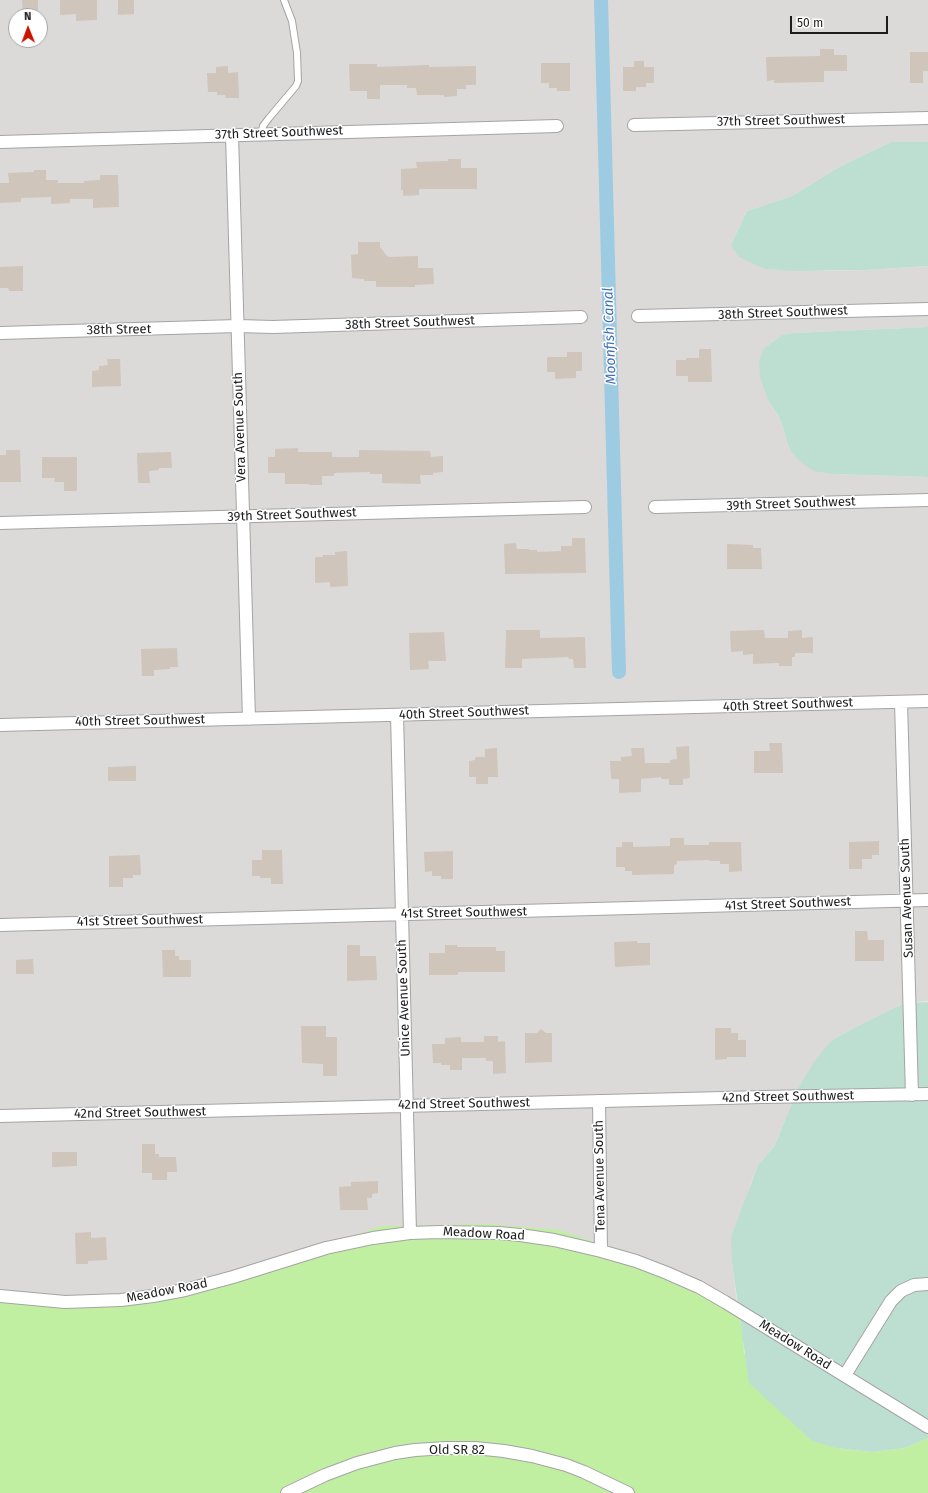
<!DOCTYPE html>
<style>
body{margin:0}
#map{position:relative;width:928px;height:1493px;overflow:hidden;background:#efece1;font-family:"Fira Sans",sans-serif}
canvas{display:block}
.north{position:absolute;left:8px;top:8px;width:40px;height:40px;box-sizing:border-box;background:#fff;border:1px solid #a5a5a5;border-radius:50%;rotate:359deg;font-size:11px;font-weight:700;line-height:16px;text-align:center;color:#1d1d1d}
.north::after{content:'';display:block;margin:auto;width:14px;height:18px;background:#c91400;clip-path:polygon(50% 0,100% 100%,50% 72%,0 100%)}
.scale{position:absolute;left:790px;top:16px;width:98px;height:18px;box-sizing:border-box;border:2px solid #1d1d1d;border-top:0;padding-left:5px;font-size:12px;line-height:14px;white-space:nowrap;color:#1d1d1d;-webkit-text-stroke:3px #fff;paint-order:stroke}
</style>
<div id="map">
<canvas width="928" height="1493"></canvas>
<div class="north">N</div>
<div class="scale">50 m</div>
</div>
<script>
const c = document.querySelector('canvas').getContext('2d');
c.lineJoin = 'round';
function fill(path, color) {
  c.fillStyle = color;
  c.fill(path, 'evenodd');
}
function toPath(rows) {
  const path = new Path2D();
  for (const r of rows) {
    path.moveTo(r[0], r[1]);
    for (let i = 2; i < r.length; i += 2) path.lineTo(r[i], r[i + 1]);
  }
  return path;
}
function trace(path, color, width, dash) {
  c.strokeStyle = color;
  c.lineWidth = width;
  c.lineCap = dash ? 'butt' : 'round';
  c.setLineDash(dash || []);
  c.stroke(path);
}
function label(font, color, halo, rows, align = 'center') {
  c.font = font + ' "Fira Sans",sans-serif';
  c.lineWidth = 3;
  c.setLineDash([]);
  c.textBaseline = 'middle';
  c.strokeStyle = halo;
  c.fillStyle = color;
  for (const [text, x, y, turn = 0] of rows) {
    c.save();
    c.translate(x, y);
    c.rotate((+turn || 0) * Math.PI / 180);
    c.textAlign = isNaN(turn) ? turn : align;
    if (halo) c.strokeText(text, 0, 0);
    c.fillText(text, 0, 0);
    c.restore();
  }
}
fill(toPath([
 [0,0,928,0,928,142,891,142,839,167,792,196,747,211,731,245,765,269,832,271,866,270,928,266,928,327,793,333,782,335,764,348,768,400,778,415,783,427,786,439,834,474,928,477,928,1001,904,1003,856,1027,832,1040,798,1088,775,1145,758,1165,750,1185,732,1263,737,1302,721,1293,270,1266,176,1293,73,1299,0,1291],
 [16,16,40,16,40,40,16,40]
]), '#dbdad9');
fill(toPath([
 [488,1224,559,1230,629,1254,721,1293,737,1302,743,1338,744,1353,836,1448,872,1452,905,1448,928,1438,928,1493,0,1493,0,1291,19,1297,139,1298,270,1266,381,1226]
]), '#c0efa1');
fill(toPath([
 [891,142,928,142,928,266,866,270,795,271,765,269,739,257,731,245,747,211,792,196,839,167],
 [928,327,928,477,834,474,814,471,803,464,792,453,786,439,783,427,778,415,768,400,760,377,759,361,764,348,782,335,793,333],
 [928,1002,928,1438,905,1448,872,1452,836,1448,812,1441,749,1383,732,1263,731,1237,758,1165,775,1145,798,1088,816,1059,832,1040,856,1027,904,1003]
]), '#bcdfd2');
trace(toPath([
 [601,0,619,672]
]), '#9dcbe2', 14);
fill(toPath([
 [22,0,38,0,38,16,23,16],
 [60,0,97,0,97,20,76,21,76,14,60,15],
 [118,0,134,0,134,14,118,15],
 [820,49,834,49,834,55,847,55,847,71,824,71,824,82,774,83,774,80,767,81,766,57,820,56],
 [910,52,928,52,928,71,923,71,923,83,910,83],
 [634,61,644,61,644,67,654,67,654,83,646,83,646,87,636,87,636,91,623,91,623,67,634,67],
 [541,63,570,63,570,91,557,91,557,88,549,88,549,83,541,83],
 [349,64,377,64,377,67,429,65,429,67,476,66,476,85,466,85,466,89,457,89,457,96,444,97,444,95,417,95,416,88,407,88,407,85,380,85,380,99,367,99,367,91,350,91],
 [228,66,228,73,238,72,239,98,226,98,225,95,217,95,217,92,208,92,207,73,216,73,216,67],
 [448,159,461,159,461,168,477,168,477,189,419,189,419,195,403,196,403,190,401,190,401,169,417,168,416,162,448,161],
 [34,170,46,170,46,180,58,180,58,183,84,183,84,181,100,180,100,175,118,175,119,207,93,208,93,199,70,199,70,203,51,204,51,197,21,198,21,202,0,203,0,183,9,183,8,173,34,172],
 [358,242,380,242,380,247,388,257,418,256,418,268,433,268,434,284,415,285,415,287,376,287,376,281,364,281,364,279,352,278,351,255,358,254],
 [23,266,23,291,9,291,8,288,0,288,0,267],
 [699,349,711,349,712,382,688,382,688,376,676,376,676,360,686,360,686,358,699,358],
 [567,352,582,352,582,371,576,371,576,378,555,379,555,372,547,372,547,357,567,357],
 [107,359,120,359,121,386,92,387,92,371,99,370,99,366,108,365],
 [298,448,298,452,332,452,332,457,359,457,359,450,430,451,431,457,443,456,443,472,433,473,433,475,420,475,421,484,382,483,382,474,370,474,370,472,334,473,334,476,322,476,322,485,309,485,309,484,285,484,285,473,268,473,268,457,275,457,275,449],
 [6,450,20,450,21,482,0,482,0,455,6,455],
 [171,452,172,468,159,468,159,470,149,471,150,483,138,483,137,453],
 [42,457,77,457,77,491,64,491,64,482,54,482,55,478,42,478],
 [572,538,585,538,586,573,505,574,504,544,516,543,517,549,529,549,529,550,537,550,537,552,561,551,561,546,572,546],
 [727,544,753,545,753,548,761,548,762,569,727,569],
 [347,551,348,586,330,587,330,582,315,583,315,557,323,557,323,555,335,555,335,552],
 [506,630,540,630,540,638,585,637,586,668,574,668,573,659,569,659,568,657,522,659,522,668,505,668],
 [764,630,765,638,788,638,788,631,802,630,802,638,813,637,813,653,795,653,795,657,792,657,792,666,779,666,779,663,753,664,753,654,743,655,743,651,731,652,730,631],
 [444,632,446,661,428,661,429,669,410,670,409,633],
 [177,648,178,667,170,667,170,669,154,670,154,676,142,676,141,649],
 [769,743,782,743,783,773,754,773,754,751,770,751],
 [689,746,690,778,683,779,683,785,669,785,669,779,661,779,661,777,641,779,641,792,619,793,619,779,611,779,610,761,621,761,621,757,632,756,631,748,644,748,645,763,670,763,670,760,677,759,676,747],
 [497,748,498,777,488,777,488,784,476,784,476,777,469,777,469,761,475,760,475,757,485,757,485,749],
 [136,766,136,781,108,781,108,767],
 [670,838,684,838,684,845,709,845,709,842,741,842,742,871,729,872,729,864,720,864,720,861,710,861,710,860,677,861,677,864,674,865,674,874,632,875,632,871,625,871,625,867,616,867,616,847,622,847,622,842,633,842,633,847,670,846],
 [879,841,879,855,872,855,872,859,862,859,862,869,849,869,849,842],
 [262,850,282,850,283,884,271,884,271,878,260,878,260,876,252,876,252,860,262,860],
 [453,851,453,879,441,879,441,876,432,876,432,871,425,872,424,852],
 [140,855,141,875,133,875,133,878,123,878,123,887,109,887,109,856],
 [855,931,867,931,868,940,884,940,884,961,855,961],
 [637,941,637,943,650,943,650,965,615,967,614,942],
 [347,945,360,945,360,956,376,956,377,980,347,981],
 [445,945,457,945,457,947,496,947,496,951,505,951,505,972,458,972,458,975,429,975,429,953,445,953],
 [162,950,175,950,175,956,179,956,179,960,191,960,191,977,163,977],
 [33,959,34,974,16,974,16,960],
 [301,1026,326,1026,326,1037,337,1037,337,1076,323,1076,323,1064,302,1063],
 [715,1028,731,1028,731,1033,738,1033,738,1040,746,1040,746,1057,727,1057,727,1059,715,1060],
 [541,1029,546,1033,552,1033,552,1062,525,1063,525,1033,537,1033],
 [484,1036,498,1036,498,1042,505,1041,506,1073,493,1074,493,1061,486,1061,486,1058,462,1058,462,1070,450,1070,450,1065,441,1065,441,1063,433,1063,432,1044,445,1044,445,1038,461,1037,461,1042,484,1042],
 [142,1144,155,1144,155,1154,159,1154,159,1157,176,1157,177,1172,167,1172,167,1180,152,1180,152,1173,142,1173],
 [52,1152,77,1152,77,1166,52,1167],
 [378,1181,378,1193,372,1194,372,1198,367,1198,368,1210,340,1210,339,1187,351,1186,351,1182],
 [91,1232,91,1238,106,1237,107,1260,88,1261,88,1264,76,1264,75,1233]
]), '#cfc5ba');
const service = toPath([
 [261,134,263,126,269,118,296,86,298,81,297,53,292,21,284,0]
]);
const minor = toPath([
 [634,125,928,118],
 [232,135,249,719],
 [0,142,557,126],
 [638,316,928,309],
 [0,333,238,326,273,327,581,317],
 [655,507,928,500],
 [0,523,585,507],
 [901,702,912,1095],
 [397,715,410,1233],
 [0,725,928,701],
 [0,925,928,900],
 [599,1101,601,1251],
 [0,1116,763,1097,928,1094],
 [0,1296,65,1302,121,1300,153,1296,185,1290,233,1277,326,1248,373,1238,410,1233,440,1232,499,1233,520,1235,554,1240,601,1251,636,1261,667,1273,699,1287,725,1302,928,1427],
 [845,1375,891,1301,901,1291,914,1285,928,1284],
 [287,1493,325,1475,357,1463,395,1453,415,1450,447,1448,475,1448,504,1451,532,1456,566,1465,584,1472,628,1493]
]);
trace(service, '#a4a4a4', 8);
trace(minor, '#a4a4a4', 14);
trace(service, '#fff', 6);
trace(minor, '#fff', 12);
label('13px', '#1d1d1d', '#fff', [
 ["37th Street Southwest",781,121,-1],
 ["37th Street Southwest",279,133,-2],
 ["38th Street Southwest",783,313,-2],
 ["38th Street Southwest",410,323,-2],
 ["38th Street",119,330,-1],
 ["Vera Avenue South",240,427,-92],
 ["39th Street Southwest",791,504,-2],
 ["39th Street Southwest",292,515,-2],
 ["40th Street Southwest",788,705,-2],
 ["40th Street Southwest",464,713,-2],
 ["40th Street Southwest",140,721,-1],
 ["Susan Avenue South",907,898,-92],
 ["41st Street Southwest",788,904,-2],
 ["41st Street Southwest",464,913,-1],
 ["41st Street Southwest",140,921,-1],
 ["Unice Avenue South",404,998,-92],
 ["42nd Street Southwest",788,1097,-1],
 ["42nd Street Southwest",464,1104,-1],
 ["42nd Street Southwest",140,1113,-1],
 ["Tena Avenue South",600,1176,-91],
 ["Meadow Road",484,1234,3],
 ["Meadow Road",167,1291,-11],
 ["Meadow Road",795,1345,32],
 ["Old SR 82",457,1450]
]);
label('italic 14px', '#406fb6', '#fff', [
 ["Moonfish Canal",610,336,-92]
]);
</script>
